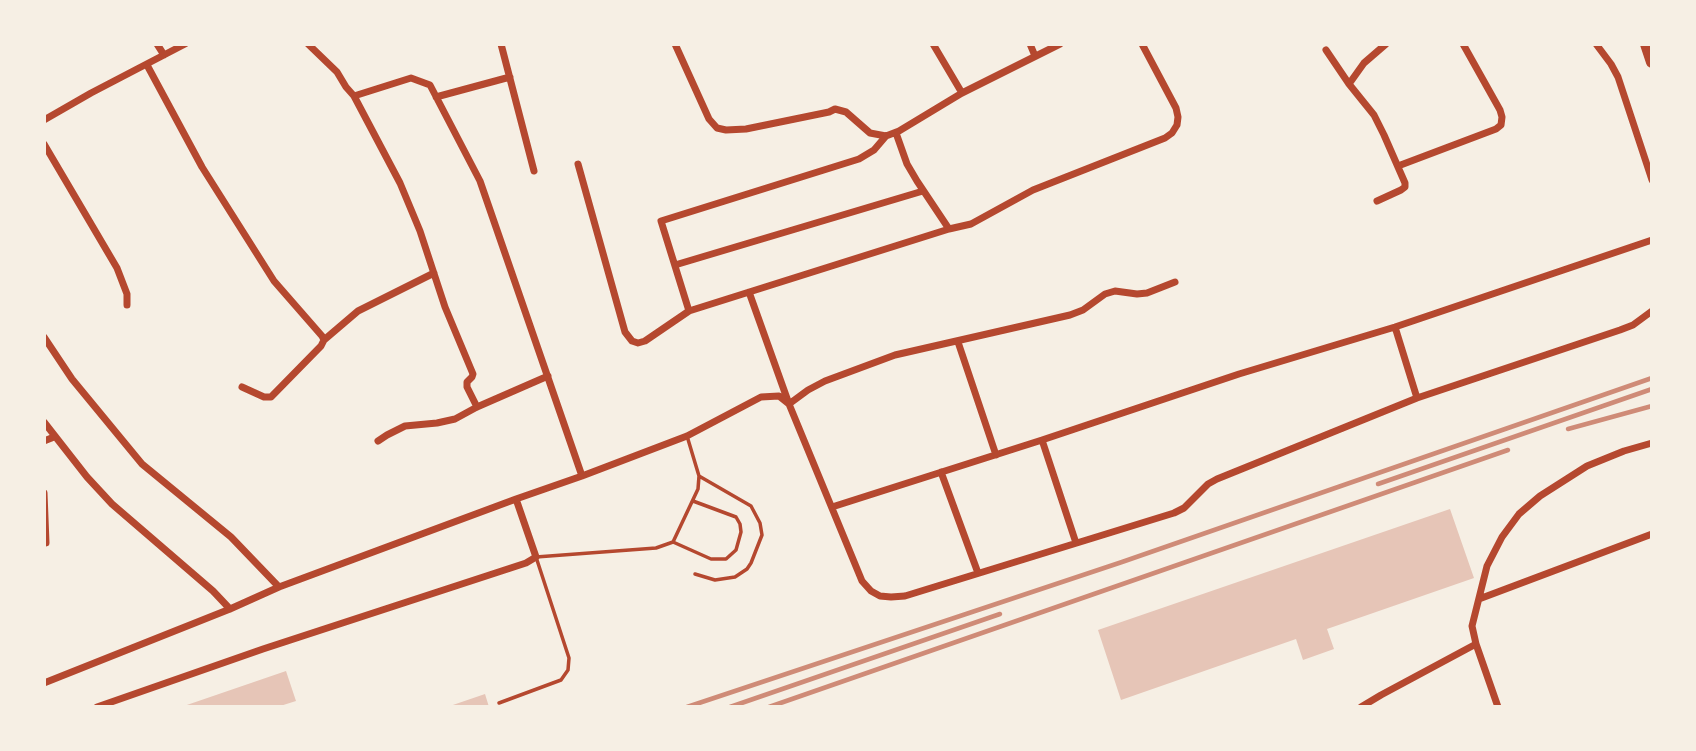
<!DOCTYPE html>
<style>
body{margin:0}
#map{position:relative;width:1696px;height:751px;overflow:hidden;background:#f6efe4;font-family:"Public Sans",sans-serif}
canvas{display:block}
.frame{position:absolute;inset:0;border:46px solid #f6efe4;pointer-events:none}
</style>
<div id="map">
<canvas width="1696" height="751"></canvas>
<div class="frame"></div>
</div>
<script>
const c = document.querySelector('canvas').getContext('2d');
c.lineJoin = 'round';
function fill(path, color) {
  c.fillStyle = color;
  c.fill(path, 'evenodd');
}
function toPath(rows) {
  const path = new Path2D();
  for (const r of rows) {
    path.moveTo(r[0], r[1]);
    for (let i = 2; i < r.length; i += 2) path.lineTo(r[i], r[i + 1]);
  }
  return path;
}
function trace(path, color, width, dash) {
  c.strokeStyle = color;
  c.lineWidth = width;
  c.lineCap = dash ? 'butt' : 'round';
  c.setLineDash(dash || []);
  c.stroke(path);
}
fill(toPath([
 [1450,509,1474,578,1327,629,1334,649,1303,660,1296,639,1121,700,1098,630],
 [286,671,296,701,277,707,181,707],
 [485,694,489,707,447,707]
]), '#e6c5b7');
trace(toPath([
 [673,542,711,559,726,559,736,550,741,532,740,524,736,517,693,501],
 [695,574,715,580,735,577,747,569,751,563,762,535,760,523,751,506,699,476],
 [499,703,561,680,568,670,569,658,536,557,656,548,673,542,698,489,699,476,687,436]
]), '#b5482f', 3.5);
trace(toPath([
 [157,44,164,55],
 [308,44,337,72,346,87,354,96,400,183,420,231,445,307,473,374,472,377,467,382,467,387,477,407],
 [501,44,534,171],
 [675,44,709,119,717,128,726,130,746,129,829,112,835,109,846,112,870,133,886,136,899,131,962,93],
 [933,44,962,93,1060,44],
 [1030,44,1035,56],
 [1596,44,1611,64,1618,77,1652,180],
 [1326,50,1349,84,1374,115,1384,135,1405,183,1405,187,1401,190,1377,201],
 [147,65,202,167,274,281,322,336,324,340,321,346,271,397,264,397,242,387],
 [1349,84,1364,63,1386,44],
 [436,97,510,77],
 [44,120,91,93,185,44],
 [886,136,874,150,859,159,661,221,689,311,949,229,917,181,907,164,896,133],
 [44,144,117,268,127,294,127,305],
 [578,164,625,332,632,341,638,343,645,341,689,311],
 [1398,166,1496,129,1501,125,1502,117,1500,110,1463,44],
 [949,229,971,224,1033,190,1165,138,1172,133,1177,125,1178,117,1176,108,1142,44],
 [675,265,923,191],
 [749,292,789,404,808,390,825,381,895,355,1070,315,1083,310,1105,294,1115,291,1137,294,1147,293,1175,282],
 [1395,327,1417,398],
 [44,337,72,379,142,464,231,537,279,587],
 [324,340,358,311,434,273],
 [958,342,996,455],
 [44,422,87,477,112,504,213,591,230,609],
 [1042,440,1076,543],
 [44,441,54,437],
 [378,441,387,435,405,426,437,423,455,419,477,407,548,376],
 [941,472,978,573],
 [582,476,687,436,761,397,779,396,789,404,862,581,871,591,880,596,891,597,905,596,1174,513,1184,508,1208,484,1217,479,1417,398,1620,330,1633,325,1652,311],
 [44,493,46,543],
 [832,507,1042,440,1239,374,1395,327,1652,240],
 [1479,599,1652,534],
 [44,683,230,609,279,587,516,499],
 [97,707,263,649,526,563,536,557,516,499,582,476,480,181,430,85,411,78,354,96],
 [1361,707,1381,695,1476,644],
 [1498,707,1476,644,1472,626,1487,566,1502,537,1519,514,1540,496,1587,466,1624,451,1652,443]
]), '#b5482f', 7);
trace(toPath([
 [1646,44,1652,62]
]), '#b5482f', 12);
trace(toPath([
 [1568,429,1652,406],
 [1378,484,1652,389],
 [687,707,1122,562,1652,378],
 [730,707,1000,614],
 [769,707,1508,450]
]), '#cf8b77', 4.5);
</script>
